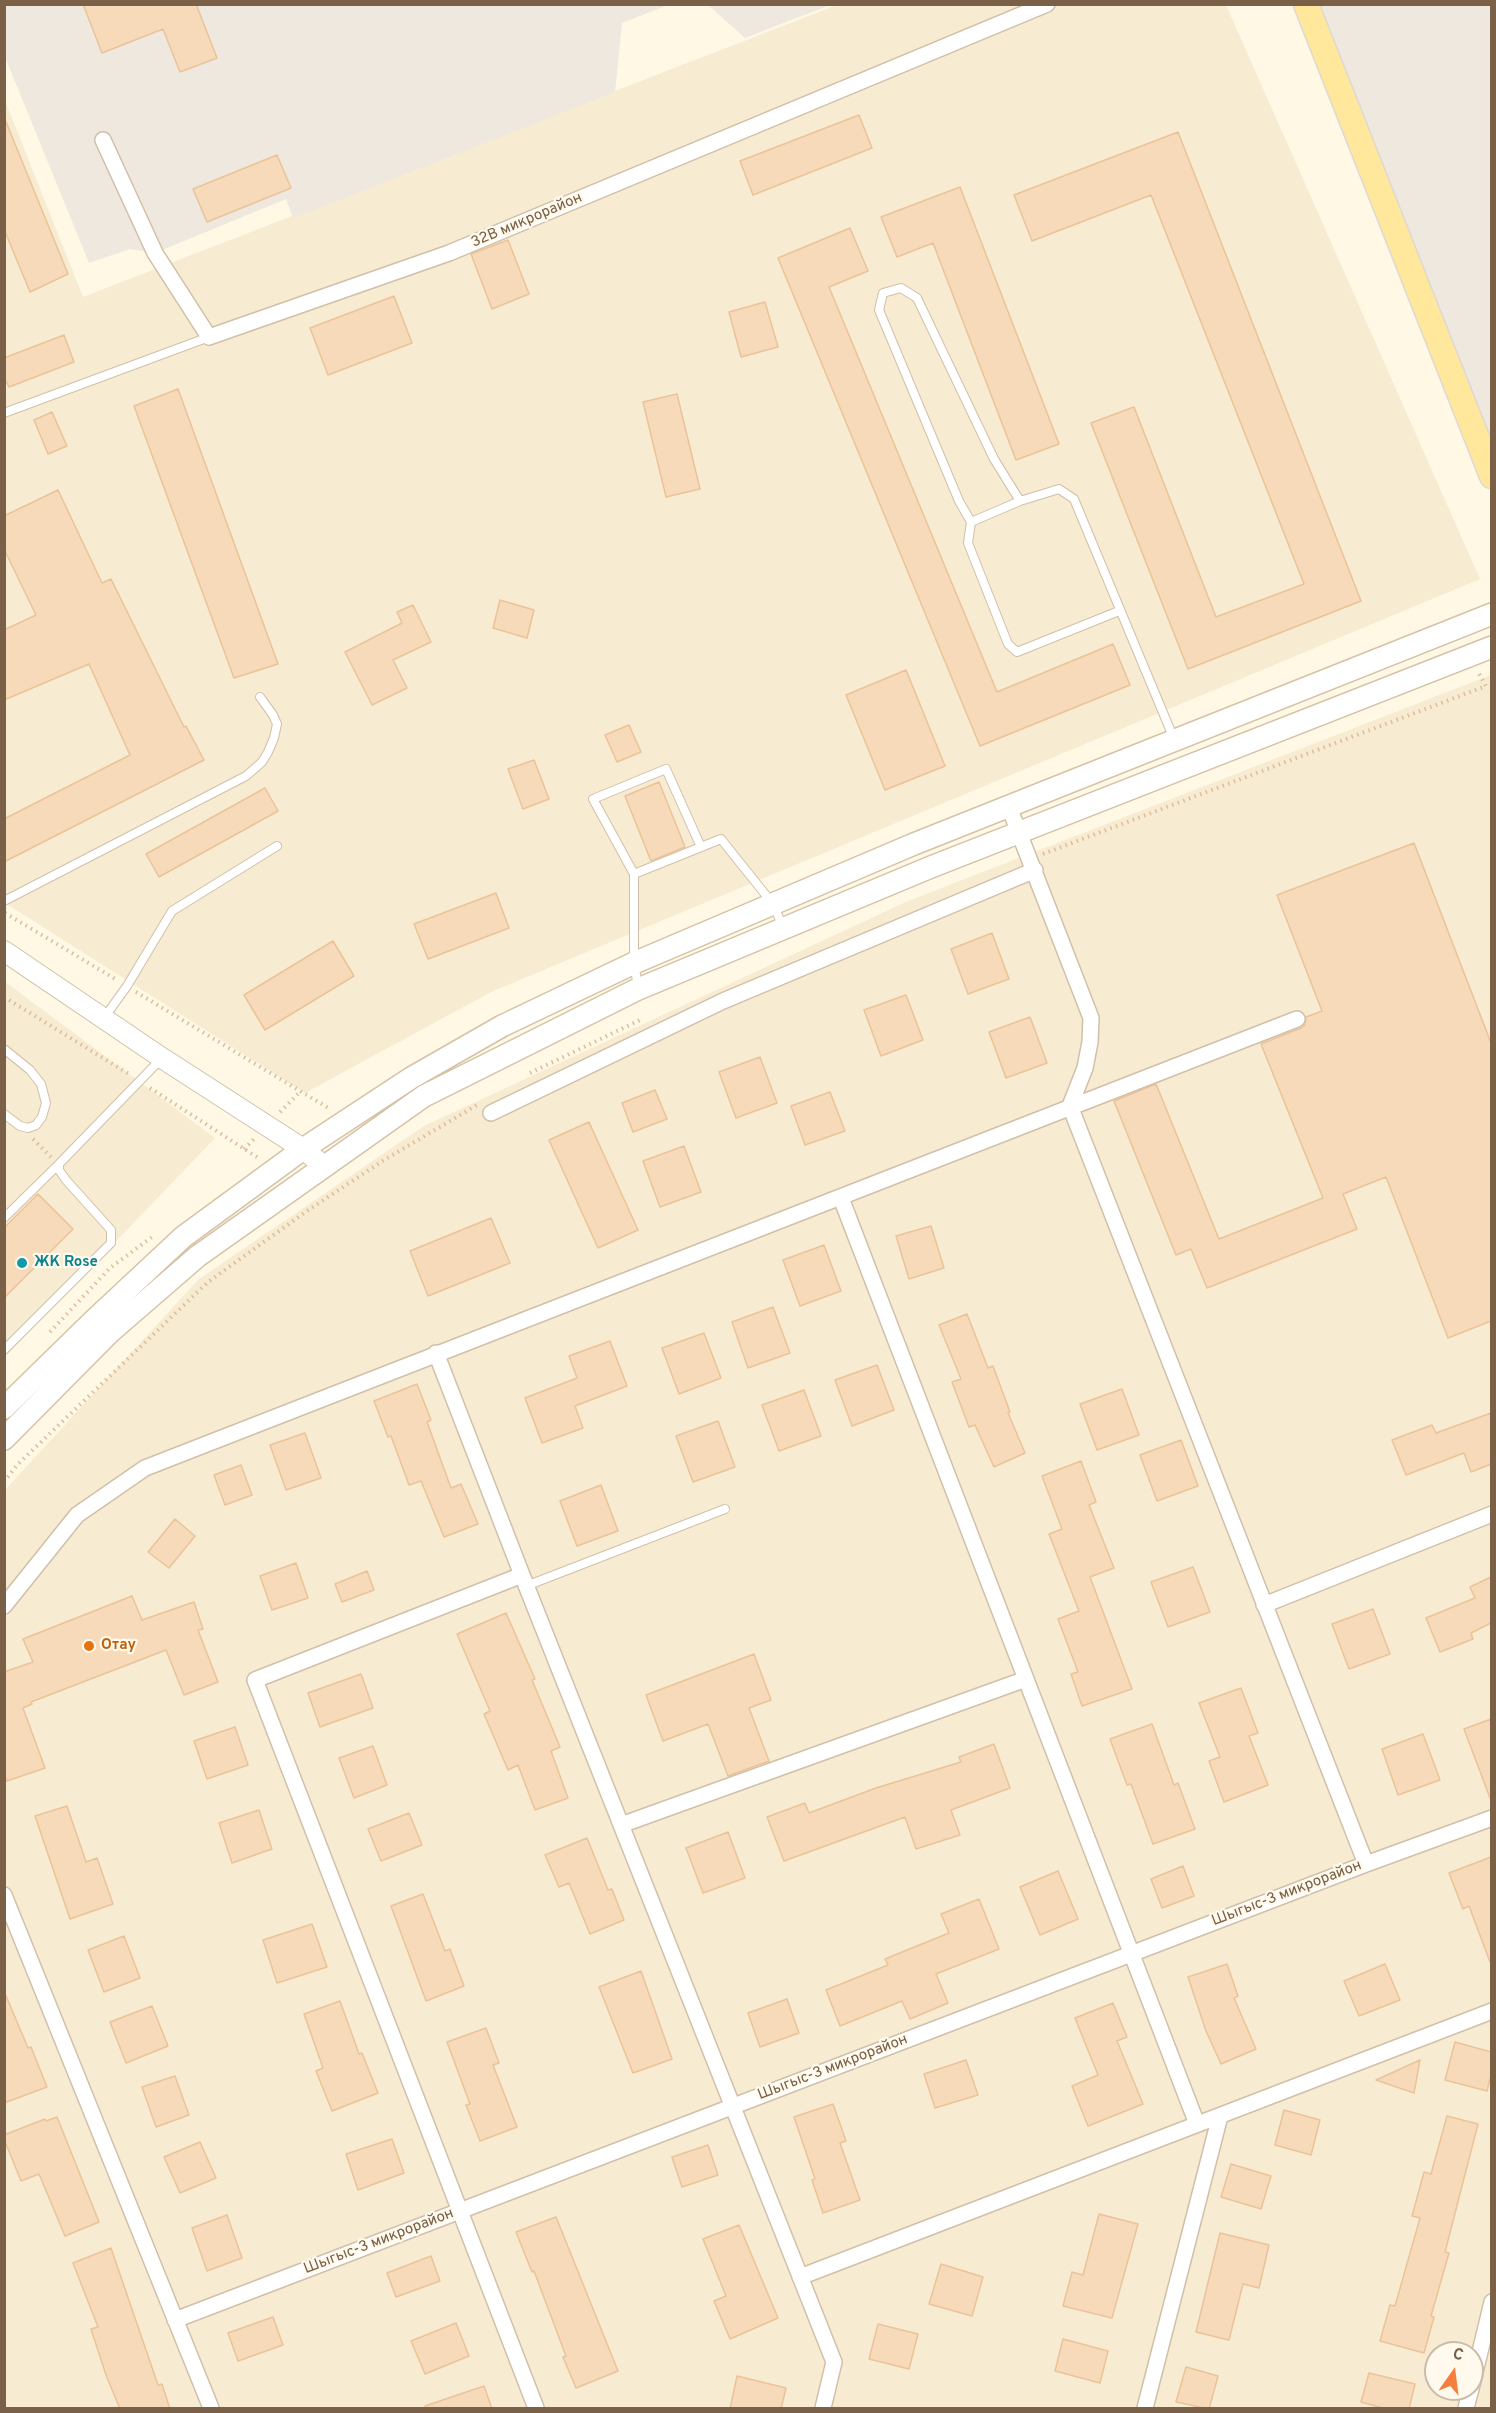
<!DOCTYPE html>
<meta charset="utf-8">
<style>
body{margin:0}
#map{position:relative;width:1496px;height:2413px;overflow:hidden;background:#fef8e5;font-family:Overpass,sans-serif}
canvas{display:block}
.frame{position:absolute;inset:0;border:6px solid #7a6047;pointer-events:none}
.north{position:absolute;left:1424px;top:2341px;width:60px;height:60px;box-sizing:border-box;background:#fffaed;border:2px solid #cabcab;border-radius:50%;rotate:14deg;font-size:16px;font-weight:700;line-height:24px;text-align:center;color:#7a6047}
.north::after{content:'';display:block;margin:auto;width:21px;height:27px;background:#f47f3f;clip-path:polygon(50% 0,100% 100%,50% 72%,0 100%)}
</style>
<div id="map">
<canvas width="1496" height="2413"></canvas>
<div class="frame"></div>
<div class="north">С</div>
</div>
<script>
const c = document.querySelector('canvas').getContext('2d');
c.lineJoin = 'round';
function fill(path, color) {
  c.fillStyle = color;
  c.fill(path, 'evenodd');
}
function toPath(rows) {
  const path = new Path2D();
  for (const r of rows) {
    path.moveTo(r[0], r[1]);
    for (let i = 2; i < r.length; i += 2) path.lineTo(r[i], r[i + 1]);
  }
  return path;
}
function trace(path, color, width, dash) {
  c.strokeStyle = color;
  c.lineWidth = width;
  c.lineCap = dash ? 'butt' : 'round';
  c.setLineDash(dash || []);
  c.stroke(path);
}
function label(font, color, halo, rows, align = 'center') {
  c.font = font + ' Overpass,sans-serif';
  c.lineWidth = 4.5;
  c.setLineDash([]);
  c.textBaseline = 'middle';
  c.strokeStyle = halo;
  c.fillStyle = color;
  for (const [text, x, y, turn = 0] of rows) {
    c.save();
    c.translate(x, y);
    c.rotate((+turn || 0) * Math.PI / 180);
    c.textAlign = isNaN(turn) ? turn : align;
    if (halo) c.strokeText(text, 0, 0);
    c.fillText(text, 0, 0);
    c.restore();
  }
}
fill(toPath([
 [837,5,1226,5,1480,579,491,992,305,1093,5,903,4,98,83,297],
 [1491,675,1491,2408,5,2408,4,1491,199,1279,424,1126,908,901],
 [1436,2353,1472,2353,1472,2389,1436,2389],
 [4,981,215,1138,5,1357,4,1357]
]), '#f7ebd2');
fill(toPath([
 [4,5,668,5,622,23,615,92,293,218,286,199,155,253,130,249,89,263,5,57],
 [708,5,830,5,745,38],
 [1309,5,1491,5,1491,458]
]), '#eee8df');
const building = toPath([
 [83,4,196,4,217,58,180,72,163,29,102,53,83,4],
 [859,115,872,148,753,195,740,161,859,115],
 [4,117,68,274,30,292,4,229,4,117],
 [1178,132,1361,601,1188,669,1091,423,1134,407,1216,617,1304,584,1151,195,1032,241,1014,195,1178,132],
 [277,155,291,188,207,222,193,189,277,155],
 [960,187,1059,444,1016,460,933,243,897,257,881,217,960,187],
 [850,228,868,271,829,287,997,692,1113,644,1130,685,980,746,778,258,850,228],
 [508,240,529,294,492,309,471,254,508,240],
 [394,296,412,343,328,375,310,328,394,296],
 [765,302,778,347,741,357,729,312,765,302],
 [64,335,74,362,9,387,4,377,4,358,64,335],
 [178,389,278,664,234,678,134,406,178,389],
 [677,394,700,489,666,497,643,402,677,394],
 [52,412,67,446,48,454,34,420,52,412],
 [58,490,102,583,111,579,184,727,186,726,204,760,4,862,4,819,130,755,89,664,4,700,4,630,36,615,4,549,4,516,58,490],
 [500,600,534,610,527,638,493,628,500,600],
 [413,605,431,642,393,660,407,688,372,705,345,652,402,623,397,612,413,605],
 [906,670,945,766,885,790,846,695,906,670],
 [629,725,641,752,617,762,605,735,629,725],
 [534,760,549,799,523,809,508,769,534,760],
 [659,782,685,847,651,861,625,796,659,782],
 [265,788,278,811,159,877,146,854,265,788],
 [1414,843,1491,1043,1491,1321,1448,1338,1386,1177,1343,1194,1357,1229,1207,1288,1191,1249,1176,1255,1114,1101,1156,1084,1219,1239,1323,1198,1261,1044,1301,1028,1305,1025,1306,1017,1322,1011,1277,895,1414,843],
 [496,893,509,928,428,959,414,924,496,893],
 [992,933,1009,979,968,994,951,949,992,933],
 [333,941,354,976,265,1030,244,995,333,941],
 [906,995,923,1040,881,1056,864,1010,906,995],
 [1030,1017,1047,1063,1006,1078,989,1032,1030,1017],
 [760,1057,777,1103,736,1118,719,1072,760,1057],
 [655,1090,667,1119,633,1132,622,1103,655,1090],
 [830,1092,845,1131,805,1145,791,1106,830,1092],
 [589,1122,638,1230,598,1248,549,1140,589,1122],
 [684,1146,701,1192,660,1207,643,1161,684,1146],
 [38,1194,73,1229,4,1298,4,1228,38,1194],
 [491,1218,510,1263,428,1296,410,1251,491,1218],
 [931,1226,944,1268,909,1279,896,1236,931,1226],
 [824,1245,841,1291,800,1306,783,1260,824,1245],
 [773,1307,790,1353,748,1368,732,1322,773,1307],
 [967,1314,988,1368,993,1366,1010,1412,1008,1413,1025,1453,994,1467,975,1425,969,1427,952,1382,961,1379,939,1325,967,1314],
 [704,1333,721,1378,679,1394,662,1348,704,1333],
 [610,1341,627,1386,575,1406,583,1428,542,1443,525,1398,577,1378,569,1356,610,1341],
 [877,1365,894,1410,852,1426,835,1380,877,1365],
 [417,1384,431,1420,427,1422,451,1488,461,1484,478,1524,444,1537,421,1481,409,1485,391,1436,388,1437,374,1401,417,1384],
 [1122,1389,1139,1435,1097,1450,1080,1404,1122,1389],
 [804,1390,821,1436,779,1451,762,1405,804,1390],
 [1491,1413,1491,1464,1471,1472,1464,1453,1406,1475,1392,1440,1432,1425,1436,1433,1491,1413],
 [718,1421,735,1467,693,1482,676,1436,718,1421],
 [305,1433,321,1478,286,1490,270,1445,305,1433],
 [1181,1440,1198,1486,1157,1501,1140,1455,1181,1440],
 [1081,1461,1096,1502,1089,1505,1114,1568,1090,1577,1132,1689,1082,1706,1071,1674,1078,1672,1058,1619,1079,1611,1049,1534,1062,1529,1042,1476,1081,1461],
 [241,1465,252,1495,225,1505,214,1475,241,1465],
 [601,1485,618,1531,577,1546,560,1501,601,1485],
 [175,1519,195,1536,169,1568,148,1552,175,1519],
 [296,1563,308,1598,272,1610,260,1576,296,1563],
 [1193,1567,1210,1612,1168,1627,1151,1582,1193,1567],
 [367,1571,374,1590,342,1602,335,1584,367,1571],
 [1491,1577,1491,1623,1471,1633,1473,1639,1440,1652,1426,1618,1475,1598,1470,1587,1491,1577],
 [132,1596,142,1620,194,1602,203,1629,198,1630,218,1682,184,1695,166,1650,31,1702,32,1704,23,1708,45,1768,7,1781,4,1773,4,1672,33,1662,23,1639,132,1596],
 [1373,1609,1390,1654,1349,1669,1332,1624,1373,1609],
 [506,1613,535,1679,532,1680,560,1747,551,1751,568,1798,535,1810,518,1765,508,1770,484,1714,490,1711,457,1634,506,1613],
 [754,1654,771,1700,749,1708,769,1761,728,1776,708,1724,663,1741,646,1695,754,1654],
 [361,1674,373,1708,320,1727,308,1693,361,1674],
 [1241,1688,1258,1733,1249,1736,1268,1785,1224,1802,1209,1761,1220,1757,1199,1703,1241,1688],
 [1491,1719,1491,1798,1490,1798,1464,1729,1491,1719],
 [1152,1724,1174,1785,1178,1783,1195,1829,1153,1844,1131,1784,1127,1785,1110,1739,1152,1724],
 [235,1727,248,1765,207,1779,194,1741,235,1727],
 [1423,1734,1440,1780,1398,1795,1382,1749,1423,1734],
 [994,1744,1010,1788,951,1810,960,1835,916,1849,905,1817,784,1861,767,1817,805,1803,809,1813,876,1788,961,1762,959,1757,994,1744],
 [373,1746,387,1785,354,1798,339,1758,373,1746],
 [67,1806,86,1862,97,1858,113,1904,70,1919,35,1816,67,1806],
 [259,1810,272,1849,232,1863,219,1823,259,1810],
 [409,1813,422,1845,381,1861,368,1829,409,1813],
 [728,1832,745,1878,703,1893,686,1848,728,1832],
 [587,1838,608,1890,612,1889,624,1920,590,1934,569,1883,559,1887,545,1855,587,1838],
 [1491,1857,1491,1962,1490,1962,1469,1906,1463,1909,1449,1873,1491,1857],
 [1183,1866,1194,1896,1162,1908,1151,1879,1183,1866],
 [1058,1871,1078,1919,1040,1935,1020,1887,1058,1871],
 [423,1894,445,1951,450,1949,464,1986,426,2001,391,1906,423,1894],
 [979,1899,999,1949,936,1974,948,2003,910,2019,902,2001,840,2026,826,1990,888,1965,885,1959,949,1933,941,1914,979,1899],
 [312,1924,327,1967,277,1983,263,1940,312,1924],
 [124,1936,140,1978,104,1992,88,1950,124,1936],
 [1227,1964,1238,1996,1234,1998,1256,2049,1221,2064,1206,2031,1188,1977,1227,1964],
 [1385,1964,1400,2000,1359,2016,1344,1981,1385,1964],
 [641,1971,672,2059,633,2073,599,1987,641,1971],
 [4,1991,28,2048,31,2047,47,2087,4,2103,4,1991],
 [787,1999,799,2033,760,2047,748,2013,787,1999],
 [340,2001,359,2054,362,2053,378,2093,332,2111,316,2071,323,2068,304,2014,340,2001],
 [1113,2003,1127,2037,1117,2041,1143,2104,1088,2126,1072,2086,1098,2075,1075,2018,1113,2003],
 [152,2006,168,2046,126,2063,110,2022,152,2006],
 [486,2028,499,2063,493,2065,517,2127,480,2141,466,2105,470,2104,447,2042,486,2028],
 [1455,2042,1491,2052,1491,2075,1487,2091,1445,2080,1455,2042],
 [966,2060,978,2095,935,2108,924,2074,966,2060],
 [1420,2060,1414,2093,1376,2080,1420,2060],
 [175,2076,189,2115,156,2127,142,2087,175,2076],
 [833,2104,846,2141,840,2143,860,2200,823,2213,812,2180,815,2179,794,2117,833,2104],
 [1284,2110,1320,2120,1311,2155,1275,2145,1284,2110],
 [1447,2116,1478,2124,1445,2252,1449,2253,1431,2316,1434,2317,1424,2353,1380,2341,1390,2305,1395,2306,1420,2218,1412,2216,1424,2172,1431,2174,1447,2116],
 [57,2117,99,2222,65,2236,39,2174,21,2181,4,2139,4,2135,45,2119,46,2121,57,2117],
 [392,2139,404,2173,358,2190,346,2154,392,2139],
 [200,2142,216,2178,180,2193,164,2157,200,2142],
 [708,2145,718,2175,682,2187,672,2157,708,2145],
 [1231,2164,1271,2176,1261,2209,1221,2197,1231,2164],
 [1099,2214,1138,2224,1112,2318,1063,2306,1072,2272,1083,2275,1099,2214],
 [227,2215,242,2258,207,2271,192,2228,227,2215],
 [556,2217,618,2371,576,2388,563,2357,566,2356,534,2271,532,2272,516,2232,556,2217],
 [739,2225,778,2318,730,2339,714,2301,726,2296,703,2239,739,2225],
 [1220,2233,1269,2245,1259,2288,1243,2284,1229,2340,1196,2332,1220,2233],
 [111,2248,158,2385,162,2384,170,2409,120,2409,106,2375,91,2329,98,2327,73,2263,111,2248],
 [431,2256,440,2281,396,2297,387,2273,431,2256],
 [941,2264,983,2277,972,2316,929,2304,941,2264],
 [273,2317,283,2345,238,2361,228,2333,273,2317],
 [456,2323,469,2356,425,2374,411,2341,456,2323],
 [878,2324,918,2334,909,2369,869,2359,878,2324],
 [1063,2339,1108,2351,1100,2383,1055,2371,1063,2339],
 [1186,2367,1218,2376,1209,2409,1176,2402,1186,2367],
 [1369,2373,1415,2384,1409,2409,1386,2409,1361,2402,1369,2373],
 [737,2376,786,2388,781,2409,730,2409,737,2376],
 [484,2386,492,2409,426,2409,425,2406,484,2386]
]);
fill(building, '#f7daba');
trace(building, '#ebc398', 1.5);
const service = toPath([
 [4,413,209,337],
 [971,522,959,501,879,310,883,293,901,288,917,298,994,459,1020,501],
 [1119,611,1017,652,1008,644,968,543,971,522,1020,501,1059,489,1074,499,1174,739],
 [634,874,593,799,666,769,701,847],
 [4,901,246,776,262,762,268,752,274,738,277,724,273,715,260,697],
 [638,987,634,963,634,874,721,839,773,904,783,927],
 [104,1018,127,986,172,911,277,846],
 [4,1049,30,1070,41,1084,46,1103,42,1117,36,1125,28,1128,20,1126,4,1114],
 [4,1218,59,1164],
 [4,1350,111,1243,111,1230,66,1180,59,1170,59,1164,161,1059],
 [526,1586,725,1509]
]);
const minor = toPath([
 [103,140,155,253,209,337,449,253,1047,4],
 [1009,807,1091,1018,1090,1042,1085,1068,1070,1106,1366,1864],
 [491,1113,723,1001,1035,870],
 [841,1198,1197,2124],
 [436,1353,522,1575,834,2362,823,2408],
 [522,1575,255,1680,536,2408],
 [1264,1605,1492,1514],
 [4,1606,77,1515,145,1468,1297,1019],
 [621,1825,1026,1679],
 [4,1895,211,2408],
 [800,2277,1492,2011],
 [175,2320,1366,1864,1492,1818],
 [1472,2385,1492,2302],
 [1145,2408,1220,2116],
 [1466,2408,1471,2389]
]);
const tertiary = toPath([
 [4,951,162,1058,303,1149,324,1166]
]);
const secondary = toPath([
 [4,1408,92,1322,183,1237,303,1149,411,1078,502,1026,634,963,914,844,1492,614],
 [4,1439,109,1333,198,1256,424,1096,636,990,931,867,1492,647]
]);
const primary = toPath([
 [1306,4,1492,476]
]);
trace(service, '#d1c0a9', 10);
trace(minor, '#d1c0a9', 18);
trace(tertiary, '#d1c0a9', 22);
trace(secondary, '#d5c2a7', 24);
trace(primary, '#dfd9d3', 27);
trace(toPath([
 [1043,854,1486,686,1478,672],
 [5,913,117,980],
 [136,992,330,1109],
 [4,997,129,1074],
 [530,1073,642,1019],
 [150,1088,260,1159],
 [280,1112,301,1091],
 [33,1139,51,1157],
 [244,1149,254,1139],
 [50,1332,110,1268,152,1237],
 [4,1482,17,1465,208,1282,307,1211,384,1160,477,1105]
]), '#dcbd9c', 4, [1.5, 4.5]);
trace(service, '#fff', 8);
trace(minor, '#fff', 15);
trace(tertiary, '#fff', 20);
trace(secondary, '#fff', 21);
trace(primary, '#ffe79b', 24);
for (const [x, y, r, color] of [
 [22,1263,6,"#0f9aa8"],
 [89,1646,6,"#e8710a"]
]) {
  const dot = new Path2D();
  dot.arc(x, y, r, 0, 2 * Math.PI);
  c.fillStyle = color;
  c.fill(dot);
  trace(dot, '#fffaed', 2);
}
label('15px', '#7a6047', '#fffaed', [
 ["32В микрорайон",527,221,-23],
 ["Шыгыс-3 микрорайон",1287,1894,-21],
 ["Шыгыс-3 микрорайон",833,2068,-21],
 ["Шыгыс-3 микрорайон",379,2242,-21]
]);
label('bold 15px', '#0d838f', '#fffaed', [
 ["ЖК Rose",34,1263]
], 'left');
label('bold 15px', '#c56008', '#fffaed', [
 ["Отау",101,1646]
], 'left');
</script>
